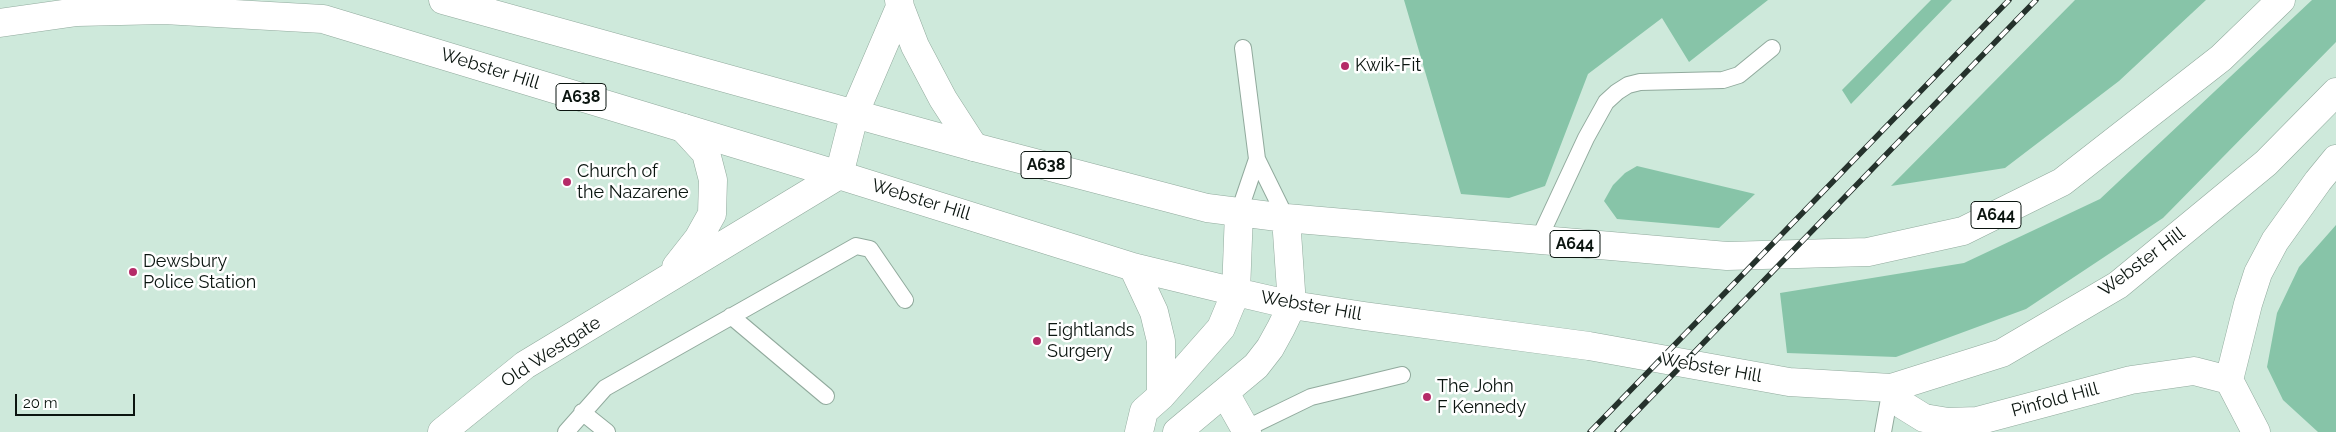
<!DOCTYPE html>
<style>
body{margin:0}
#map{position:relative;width:2336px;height:432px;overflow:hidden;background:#cee9db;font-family:Raleway,sans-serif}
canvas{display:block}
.scale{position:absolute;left:15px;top:394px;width:120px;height:22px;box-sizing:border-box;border:2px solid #0b1510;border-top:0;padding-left:6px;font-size:15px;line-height:18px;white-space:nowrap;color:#0b1510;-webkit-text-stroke:4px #fff;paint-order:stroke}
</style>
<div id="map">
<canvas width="2336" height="432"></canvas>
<div class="scale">20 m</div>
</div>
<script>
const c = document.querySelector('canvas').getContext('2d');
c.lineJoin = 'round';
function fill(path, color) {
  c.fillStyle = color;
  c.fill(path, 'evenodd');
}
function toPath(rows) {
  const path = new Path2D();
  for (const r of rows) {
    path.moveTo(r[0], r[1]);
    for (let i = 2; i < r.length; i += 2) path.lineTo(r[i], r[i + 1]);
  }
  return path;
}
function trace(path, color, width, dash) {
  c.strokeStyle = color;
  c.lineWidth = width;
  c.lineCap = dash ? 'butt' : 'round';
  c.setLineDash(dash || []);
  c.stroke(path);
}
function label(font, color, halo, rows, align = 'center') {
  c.font = font + ' Raleway,sans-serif';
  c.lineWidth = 5;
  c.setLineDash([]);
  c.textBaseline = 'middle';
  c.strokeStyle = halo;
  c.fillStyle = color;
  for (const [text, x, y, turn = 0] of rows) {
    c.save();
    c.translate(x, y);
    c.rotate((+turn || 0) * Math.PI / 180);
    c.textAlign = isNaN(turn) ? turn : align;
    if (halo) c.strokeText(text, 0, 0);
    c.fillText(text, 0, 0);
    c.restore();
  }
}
fill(toPath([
 [1404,0,1768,0,1689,62,1662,18,1588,74,1545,186,1509,198,1461,194],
 [1931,0,1952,0,1851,104,1842,90],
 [2075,0,2206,0,2119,81,2005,168,1891,186],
 [2312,0,2336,0,2336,42,2163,218,2026,309,1896,357,1787,353,1780,293,1964,263,2100,199],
 [1637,166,1755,194,1719,228,1617,219,1604,201,1613,185,1625,173],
 [2336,225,2336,432,2318,432,2283,400,2267,367,2277,313,2299,267]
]), '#87c4a8');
const lane = toPath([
 [1243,48,1257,159,1286,218],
 [1239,212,1257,159],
 [1538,241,1586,138,1606,102,1617,92,1628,85,1640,82,1723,80,1739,75,1772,48],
 [731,316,826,396],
 [582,412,607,432],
 [1245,429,1311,397,1402,375],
 [566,432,605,388,856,246,870,249,905,300],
 [1883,432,1891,388]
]);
const street = toPath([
 [676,267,698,239,712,214,713,180,706,153,683,128],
 [1225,393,1247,432],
 [442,432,525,365,839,175,855,112]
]);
const secondary = toPath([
 [899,0,900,7,915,46,943,99,974,147],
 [855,112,900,7],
 [1891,388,1903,405,1924,418,1948,422,1977,421,2131,380,2194,371,2229,380],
 [2256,432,2229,380,2248,304,2258,273,2275,241,2318,181,2336,159]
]);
const highway = toPath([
 [443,0,974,147,1207,208,1286,218,1727,256,1868,252,1963,231,2062,182,2221,58,2281,0],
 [0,23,77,12,164,10,323,19,839,175,1133,267,1236,292,1292,305,1364,316,1589,346,1789,382,1891,388,2002,353,2118,285,2266,163,2336,92],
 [1133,267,1154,312,1161,341,1161,396],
 [1139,432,1144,411,1161,396,1221,328,1236,292,1239,212],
 [1177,432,1256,366,1270,348,1281,328,1292,305,1286,218]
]);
trace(lane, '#91aa9d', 18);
trace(street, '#91aa9d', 29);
trace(secondary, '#91aa9d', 29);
trace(highway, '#91aa9d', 29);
trace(lane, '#fff', 16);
trace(street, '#fff', 28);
trace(secondary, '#fff', 28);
trace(highway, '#fff', 28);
const rail = toPath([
 [1590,432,2009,0],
 [1617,432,2036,0]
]);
trace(rail, '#25322c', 5.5);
trace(rail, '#fff', 4, [11]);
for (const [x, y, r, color] of [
 [1345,66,5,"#b52b68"],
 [567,182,5,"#b52b68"],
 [133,272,5,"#b52b68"],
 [1037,341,5,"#b52b68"],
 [1427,397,5,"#b52b68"]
]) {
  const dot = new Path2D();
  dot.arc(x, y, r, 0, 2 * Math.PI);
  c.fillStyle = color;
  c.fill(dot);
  trace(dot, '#fff', 2);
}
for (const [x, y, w] of [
 [581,97,50],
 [1046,165,50],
 [1996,215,50],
 [1575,244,50]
]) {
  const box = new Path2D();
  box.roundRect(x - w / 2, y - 13.5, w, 27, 4);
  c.fillStyle = '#fff';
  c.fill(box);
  trace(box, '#0b1510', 1);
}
label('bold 16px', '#0b1510', null, [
 ["A638",581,97],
 ["A638",1046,165],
 ["A644",1996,215],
 ["A644",1575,244]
]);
label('18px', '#0b1510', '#fff', [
 ["Kwik-Fit",1355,66],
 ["Church of",577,172],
 ["the Nazarene",577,193],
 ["Dewsbury",143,262],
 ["Police Station",143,283],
 ["Eightlands",1047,331],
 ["Surgery",1047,352],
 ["The John",1437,387],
 ["F Kennedy",1437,408]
], 'left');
label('18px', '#0b1510', '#fff', [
 ["Webster Hill",490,69,17],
 ["Webster Hill",921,200,17],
 ["Webster Hill",2142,262,-37],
 ["Webster Hill",1311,306,10],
 ["Old Westgate",551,352,-33],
 ["Webster Hill",1711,368,10],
 ["Pinfold Hill",2055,400,-15]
]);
</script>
